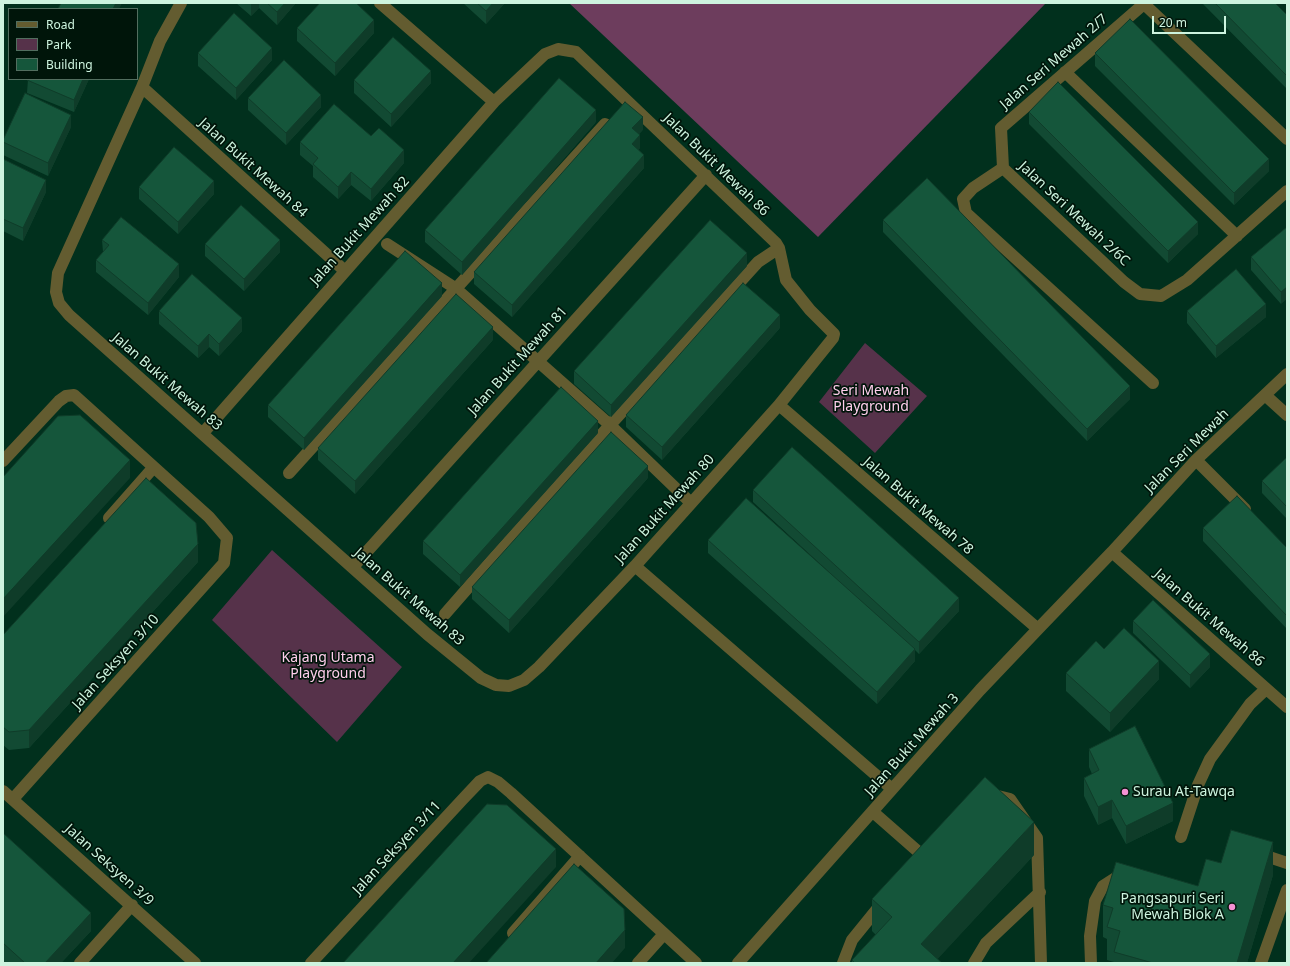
<!DOCTYPE html>
<style>
body{margin:0}
#map{position:relative;width:1290px;height:966px;overflow:hidden;background:#01301d;font-family:"Noto Sans",sans-serif}
canvas{display:block}
.frame{position:absolute;inset:0;border:4px solid #cdf4df;pointer-events:none}
.legend{position:absolute;left:8px;top:8px;width:130px;height:72px;box-sizing:border-box;background:#00150a;border:1px solid #526e5f;margin:0;padding:5px 7px;list-style:none;font-size:12px;color:#cdf4df}
.legend li{display:flex;align-items:center;gap:8px;height:20px}
.legend b{width:20px;border:1px solid #526e5f}
.scale{position:absolute;left:1152px;top:16px;width:74px;height:18px;box-sizing:border-box;border:2px solid #cdf4df;border-top:0;padding-left:5px;font-size:12px;line-height:14px;white-space:nowrap;color:#cdf4df;-webkit-text-stroke:3px #00150a;paint-order:stroke}
</style>
<div id="map">
<canvas width="1290" height="966"></canvas>
<div class="frame"></div>
<ul class="legend">
<li><b style="height:5px;background:#635c30"></b>Road</li>
<li><b style="height:11px;background:#56324a"></b>Park</li>
<li><b style="height:11px;background:#15563b"></b>Building</li>
</ul>
<div class="scale">20 m</div>
</div>
<script>
const c = document.querySelector('canvas').getContext('2d');
c.lineJoin = 'round';
function fill(path, color) {
  c.fillStyle = color;
  c.fill(path, 'evenodd');
}
function toPath(rows) {
  const path = new Path2D();
  for (const r of rows) {
    path.moveTo(r[0], r[1]);
    for (let i = 2; i < r.length; i += 2) path.lineTo(r[i], r[i + 1]);
  }
  return path;
}
function trace(path, color, width, dash) {
  c.strokeStyle = color;
  c.lineWidth = width;
  c.lineCap = dash ? 'butt' : 'round';
  c.setLineDash(dash || []);
  c.stroke(path);
}
function label(font, color, halo, rows, align = 'center') {
  c.font = font + ' "Noto Sans",sans-serif';
  c.lineWidth = 3.5;
  c.setLineDash([]);
  c.textBaseline = 'middle';
  c.strokeStyle = halo;
  c.fillStyle = color;
  for (const [text, x, y, turn = 0] of rows) {
    c.save();
    c.translate(x, y);
    c.rotate((+turn || 0) * Math.PI / 180);
    c.textAlign = isNaN(turn) ? turn : align;
    if (halo) c.strokeText(text, 0, 0);
    c.fillText(text, 0, 0);
    c.restore();
  }
}
fill(toPath([
 [865,343,927,396,875,453,819,402],
 [272,550,402,667,337,742,212,620]
]), '#56324a');
fill(toPath([
 [569,3,1046,3,818,237]
]), '#6d3d5d');
trace(toPath([
 [181,3,160,41,142,87,58,273,56,292,59,303,69,315,427,634,481,678,496,685,509,686,524,680,539,667,635,566,779,405,833,338,834,334,810,310,786,280,779,248,776,243,576,52,558,49,545,54,494,102,203,433],
 [380,3,494,102],
 [1145,3,1001,128,1003,168,1124,282,1140,294,1161,296,1187,280,1287,191],
 [1144,4,1287,139],
 [1065,72,1237,236],
 [142,87,345,271],
 [1003,168,973,188,963,199,966,213,1153,383],
 [387,244,455,288,610,425,690,502],
 [1265,395,1287,415],
 [779,405,1038,629],
 [1196,460,1245,509],
 [3,461,59,401,66,396,74,395,209,517,227,538,224,563,13,799],
 [289,473,605,124],
 [109,518,153,468],
 [1112,552,1287,707],
 [635,566,892,789],
 [353,567,706,175],
 [445,614,610,425,758,262,779,248],
 [3,791,195,963],
 [994,795,1010,799,1037,838,1041,963],
 [873,812,922,855],
 [1181,837,1198,785,1210,759,1250,704,1266,689],
 [1257,853,1287,863],
 [513,933,580,856],
 [80,963,132,905],
 [311,963,462,800,480,781,488,777,498,782,511,793,696,963],
 [638,963,664,934],
 [738,963,980,690,1038,629,1112,552,1196,460,1287,374],
 [843,963,852,940,882,903],
 [974,963,986,943,1040,892],
 [1091,963,1090,936,1095,901,1103,886,1117,877,1124,877],
 [1261,963,1287,890]
]), '#635c30', 12);
fill(toPath([
 [236,3,296,3,277,25,259,8,251,16],
 [463,3,505,3,486,24],
 [1202,3,1275,3,1287,15,1287,89],
 [297,28,374,33,335,76,297,41],
 [198,53,272,60,236,100,198,66],
 [1095,53,1269,171,1234,205,1095,66],
 [28,79,89,79,74,112,27,93],
 [354,80,431,83,391,127,354,93],
 [248,98,321,107,286,145,248,110],
 [1029,112,1198,234,1168,263,1029,124],
 [596,122,462,275,425,242,425,230],
 [71,127,48,176,3,155,3,140],
 [643,130,639,134,640,148,638,150,644,168,512,317,474,284,474,272],
 [371,136,404,163,371,201,351,185,338,199,313,177,313,166,300,155,300,142],
 [3,159,46,192,23,241,3,231],
 [139,187,214,194,178,234,139,199],
 [883,220,1130,399,1087,441,883,232],
 [1287,227,1281,304,1251,270,1251,257],
 [102,240,179,277,148,315,96,272,96,260,103,252],
 [205,244,280,252,244,291,205,256],
 [747,266,611,417,574,384,574,371],
 [442,296,304,450,268,417,268,405],
 [159,311,242,331,219,356,209,347,198,358,159,324],
 [1187,311,1266,317,1216,358,1187,323],
 [780,328,662,460,626,427,626,415],
 [493,340,355,494,318,460,318,448],
 [598,433,460,587,423,554,423,541],
 [1287,457,1287,519,1262,493,1262,481],
 [648,478,509,633,472,599,472,587],
 [753,490,959,611,919,654,915,650,915,661,877,704,708,553,708,540,830,573,753,502],
 [1203,528,1287,548,1287,629,1203,541],
 [198,562,29,748,9,750,3,745,3,635],
 [1133,621,1210,667,1190,688,1133,633],
 [1104,649,1159,679,1110,732,1066,691,1066,673],
 [1089,749,1173,821,1126,844,1112,818,1098,825,1084,796,1084,778,1092,774,1089,767],
 [3,833,91,931,61,963,5,963,3,961],
 [1034,855,937,959,942,963,852,963,852,960,876,935,872,931,872,899],
 [1221,863,1273,875,1247,963,1114,963,1114,962,1107,960,1107,939,1103,937,1103,905,1198,886]
]), '#124a33');
fill(toPath([
 [116,3,122,3,119,9,113,9],
 [252,3,259,3,259,8,251,16,251,4],
 [285,3,296,3,277,25,277,12],
 [493,3,505,3,486,24,486,11],
 [374,20,374,33,335,76,335,63],
 [272,48,272,60,236,100,236,88],
 [431,71,431,83,391,127,391,114],
 [83,79,89,79,74,112,74,100],
 [321,95,321,107,286,145,286,133],
 [596,110,596,122,462,275,462,262],
 [71,115,71,127,48,176,48,163],
 [643,117,643,130,632,141,632,128],
 [640,135,640,148,632,157,632,144],
 [404,150,404,163,371,201,371,189],
 [644,155,644,168,512,317,512,305],
 [1269,159,1269,171,1234,205,1234,193],
 [351,172,351,185,338,199,338,187],
 [46,180,46,192,23,241,23,228],
 [214,181,214,194,178,234,178,222],
 [1198,222,1198,234,1168,263,1168,251],
 [280,240,280,252,244,291,244,279],
 [747,253,747,266,611,417,611,405],
 [179,264,179,277,148,315,148,303],
 [442,283,442,296,304,450,304,438],
 [1287,287,1287,299,1281,304,1281,292],
 [1266,304,1266,317,1216,358,1216,346],
 [780,315,780,328,662,460,662,447],
 [242,318,242,331,219,356,219,344],
 [493,327,493,340,355,494,355,481],
 [209,334,209,347,198,358,198,346],
 [1130,386,1130,399,1087,441,1087,429],
 [598,421,598,433,460,587,460,575],
 [130,460,130,478,3,617,3,599],
 [648,466,648,478,509,633,509,620],
 [198,544,198,562,29,748,29,730],
 [959,598,959,611,919,654,919,642],
 [915,649,915,661,877,704,877,692],
 [1210,654,1210,667,1190,688,1190,675],
 [1159,661,1159,679,1110,732,1110,713],
 [1112,800,1112,818,1098,825,1098,807],
 [1173,803,1173,821,1126,844,1126,826],
 [1034,822,1034,855,934,963,921,944],
 [1273,842,1273,875,1247,963,1237,963],
 [556,849,556,867,469,963,453,963],
 [91,913,91,931,61,963,45,963],
 [625,930,625,948,612,963,596,963]
]), '#0f3c29');
const building = toPath([
 [61,3,116,3,113,9,58,9,61,3],
 [267,3,285,3,277,12,267,3],
 [320,3,356,3,374,20,335,63,297,28,320,3],
 [477,3,493,3,486,11,477,3],
 [1215,3,1275,3,1287,15,1287,76,1215,3],
 [234,13,272,48,236,88,198,53,234,13],
 [1130,19,1269,159,1234,193,1095,53,1130,19],
 [393,37,431,71,391,114,354,80,393,37],
 [284,60,321,95,286,133,248,98,284,60],
 [559,78,596,110,462,262,425,230,559,78],
 [28,79,83,79,74,100,27,80,28,79],
 [1058,82,1198,222,1168,251,1029,112,1058,82],
 [25,93,71,115,48,163,3,142,3,140,25,93],
 [625,102,643,117,632,128,640,135,632,144,644,155,512,305,474,272,625,102],
 [334,104,371,136,379,128,404,150,371,189,351,172,338,187,313,164,318,158,300,142,334,104],
 [174,147,214,181,178,222,139,187,174,147],
 [3,159,46,180,23,228,3,219,3,159],
 [927,178,1130,386,1087,429,883,220,927,178],
 [241,205,280,240,244,279,205,244,241,205],
 [121,217,179,264,148,303,96,260,109,245,102,240,121,217],
 [710,220,747,253,611,405,574,371,710,220],
 [1287,227,1287,287,1281,292,1251,257,1287,227],
 [405,251,442,283,304,438,268,405,405,251],
 [1236,269,1266,304,1216,346,1187,311,1236,269],
 [192,274,242,318,219,344,209,334,198,346,159,311,192,274],
 [743,283,780,315,662,447,626,415,743,283],
 [456,294,493,327,355,481,318,448,456,294],
 [561,387,598,421,460,575,423,541,561,387],
 [80,415,130,460,3,599,3,477,58,416,80,415],
 [611,432,648,466,509,620,472,587,611,432],
 [792,447,959,598,919,642,753,490,792,447],
 [1287,457,1287,507,1262,481,1287,457],
 [146,478,196,523,198,544,29,730,9,732,3,727,3,635,146,478],
 [1237,496,1287,548,1287,616,1203,528,1237,496],
 [746,498,915,649,877,692,708,540,746,498],
 [1153,600,1210,654,1190,675,1133,621,1153,600],
 [1124,628,1159,661,1110,713,1066,673,1096,641,1104,649,1124,628],
 [1135,726,1173,803,1126,826,1112,800,1098,807,1084,778,1099,770,1089,749,1135,726],
 [985,777,1034,822,921,944,942,963,855,963,852,960,892,917,872,899,985,777],
 [487,804,507,805,556,849,453,963,343,963,487,804],
 [1231,830,1273,842,1237,963,1153,963,1114,952,1120,931,1107,927,1113,908,1103,905,1116,862,1198,886,1206,859,1221,863,1231,830],
 [3,833,91,913,45,963,25,963,3,943,3,833],
 [574,864,624,909,625,930,596,963,486,963,574,864]
]);
fill(building, '#15563b');
trace(building, '#0f3c29', 1);
for (const [x, y, r, color] of [
 [1125,792,4,"#f491d3"],
 [1232,907,4,"#f491d3"]
]) {
  const dot = new Path2D();
  dot.arc(x, y, r, 0, 2 * Math.PI);
  c.fillStyle = color;
  c.fill(dot);
  trace(dot, '#00150a', 1.5);
}
label('14px', '#cdf4df', '#00150a', [
 ["Jalan Seri Mewah 2/7",1054,62,-41],
 ["Jalan Bukit Mewah 86",716,165,44],
 ["Jalan Bukit Mewah 84",253,168,42],
 ["Jalan Seri Mewah 2/6C",1074,214,43],
 ["Jalan Bukit Mewah 82",360,231,-48],
 ["Jalan Bukit Mewah 81",518,361,-48],
 ["Jalan Bukit Mewah 83",167,382,41],
 ["Jalan Seri Mewah",1187,451,-45],
 ["Jalan Bukit Mewah 78",918,506,41],
 ["Jalan Bukit Mewah 80",665,509,-48],
 ["Jalan Bukit Mewah 83",409,597,41],
 ["Jalan Bukit Mewah 86",1209,618,41],
 ["Jalan Seksyen 3/10",116,662,-48],
 ["Jalan Bukit Mewah 3",912,745,-48],
 ["Jalan Seksyen 3/11",397,848,-47],
 ["Jalan Seksyen 3/9",109,865,42]
]);
label('14px', '#ffceec', '#00150a', [
 ["Seri Mewah",871,391],
 ["Playground",871,407],
 ["Kajang Utama",328,658],
 ["Playground",328,674]
]);
label('14px', '#cdf4df', '#00150a', [
 ["Surau At-Tawqa",1133,792],
 ["Pangsapuri Seri",1224,899,"right"],
 ["Mewah Blok A",1224,915,"right"]
], 'left');
</script>
